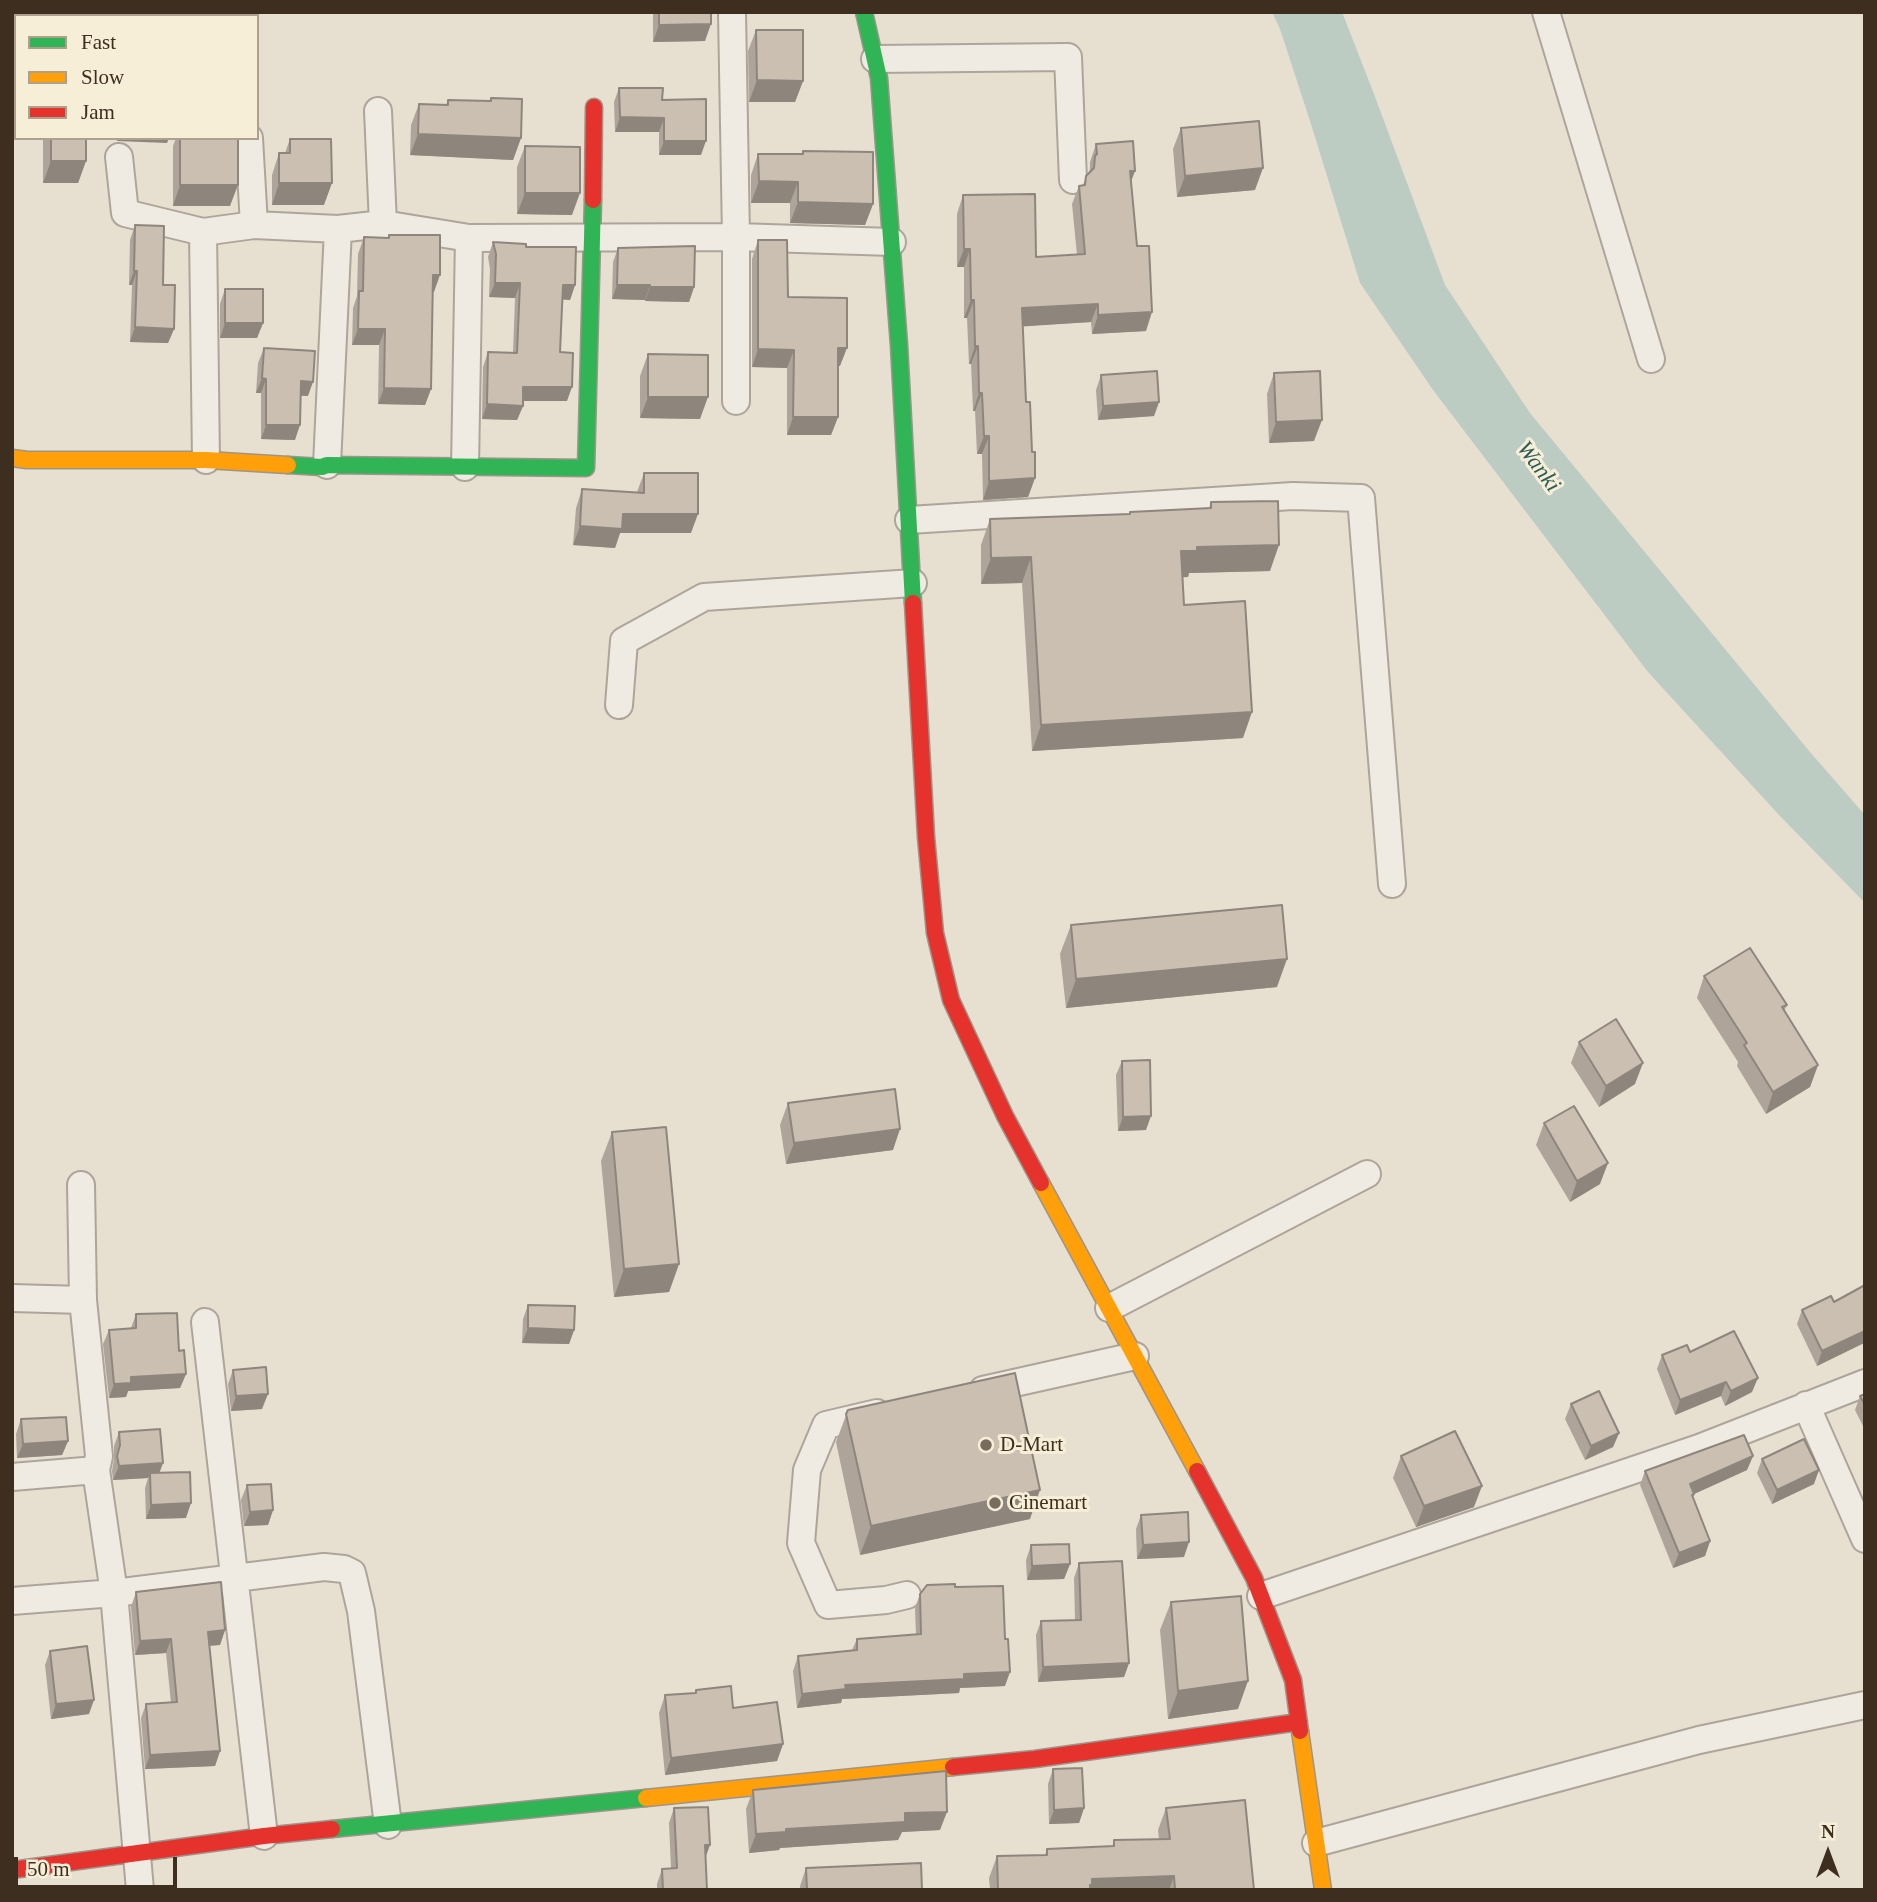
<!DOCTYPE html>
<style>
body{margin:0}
#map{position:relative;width:1877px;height:1902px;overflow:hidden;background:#e7e0d1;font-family:"Times New Roman",serif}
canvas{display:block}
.frame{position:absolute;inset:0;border:14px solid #3d2e20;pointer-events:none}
.legend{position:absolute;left:14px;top:14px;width:245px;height:126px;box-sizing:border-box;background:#f7eed8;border:2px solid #ada18e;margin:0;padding:9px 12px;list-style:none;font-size:21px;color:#3d2e20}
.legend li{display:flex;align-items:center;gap:14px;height:35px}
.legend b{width:35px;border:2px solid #ada18e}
.north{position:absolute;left:1793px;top:1818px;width:70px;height:70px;-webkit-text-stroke:5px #f7eed8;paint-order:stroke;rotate:0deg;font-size:19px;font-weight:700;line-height:28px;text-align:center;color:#3d2e20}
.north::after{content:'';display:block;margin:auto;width:24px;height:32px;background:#3d2e20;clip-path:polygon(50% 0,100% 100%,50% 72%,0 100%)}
.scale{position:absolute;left:14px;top:1857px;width:163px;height:32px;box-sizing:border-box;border:4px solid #3d2e20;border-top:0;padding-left:9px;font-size:21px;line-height:24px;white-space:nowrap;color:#3d2e20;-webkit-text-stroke:5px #f7eed8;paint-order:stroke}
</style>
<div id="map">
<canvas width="1877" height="1902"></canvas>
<div class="frame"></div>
<ul class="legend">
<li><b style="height:9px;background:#30b455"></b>Fast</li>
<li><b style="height:9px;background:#ff9f0a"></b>Slow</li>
<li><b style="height:9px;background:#e5322d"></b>Jam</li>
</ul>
<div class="north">N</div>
<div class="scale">50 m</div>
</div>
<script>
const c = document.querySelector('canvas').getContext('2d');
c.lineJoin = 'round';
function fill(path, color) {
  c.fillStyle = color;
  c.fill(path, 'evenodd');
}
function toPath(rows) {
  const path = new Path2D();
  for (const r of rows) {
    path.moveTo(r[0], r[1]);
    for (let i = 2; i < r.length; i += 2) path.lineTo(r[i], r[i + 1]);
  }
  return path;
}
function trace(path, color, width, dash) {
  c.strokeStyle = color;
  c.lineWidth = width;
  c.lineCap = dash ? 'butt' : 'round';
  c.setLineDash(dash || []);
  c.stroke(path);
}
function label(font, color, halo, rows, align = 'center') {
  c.font = font + ' "Times New Roman",serif';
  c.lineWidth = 6;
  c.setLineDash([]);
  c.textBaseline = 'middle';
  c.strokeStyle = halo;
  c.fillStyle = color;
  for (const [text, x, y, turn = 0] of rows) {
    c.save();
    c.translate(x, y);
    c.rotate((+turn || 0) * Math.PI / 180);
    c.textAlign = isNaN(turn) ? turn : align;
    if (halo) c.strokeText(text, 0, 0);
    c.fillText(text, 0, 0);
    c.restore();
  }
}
fill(toPath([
 [1272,12,1342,12,1374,94,1445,285,1530,413,1810,752,1865,815,1865,903,1779,815,1648,672,1433,390,1360,283,1311,124,1280,29]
]), '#bcccc2');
const street = toPath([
 [732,12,736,237,736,401],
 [1546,12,1651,359],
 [875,59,1068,57,1073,180],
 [378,111,383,224],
 [249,138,254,225],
 [119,157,125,213,203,232,254,225,338,229,383,224,469,238,736,237,892,242],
 [203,232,206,460],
 [327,465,338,229],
 [465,467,469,238],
 [909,520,1293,496,1361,498,1392,884],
 [619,705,624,641,704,597,913,583],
 [81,1185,83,1300,99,1456,96,1470,114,1593,140,1890],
 [12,1298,83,1300],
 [1109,1308,1367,1174],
 [205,1322,264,1836],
 [983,1390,1135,1356],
 [1806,1405,1865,1539],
 [877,1413,826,1425,807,1470,801,1543,828,1605,886,1600,907,1595],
 [12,1477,96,1470],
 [1261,1596,1699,1448,1865,1383],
 [12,1601,114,1593,324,1567,344,1569,352,1573,361,1611,388,1825],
 [1316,1843,1699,1740,1865,1705]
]);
const fast = toPath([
 [864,12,879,78,899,345,913,603],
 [288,465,322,467,327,465,586,468,593,200],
 [332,1829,646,1798]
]);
const slow = toPath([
 [12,458,27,460,206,460,288,465],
 [1041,1183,1197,1471],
 [1300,1731,1323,1890],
 [646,1798,953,1767]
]);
const jam = toPath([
 [593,200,594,107],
 [913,603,926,837,935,933,951,1000,1005,1116,1041,1183],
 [1197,1471,1254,1578,1293,1680,1300,1731],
 [953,1767,1035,1759,1299,1722],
 [12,1870,264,1836,332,1829]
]);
trace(street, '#ada599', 30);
trace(fast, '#9c958a', 19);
trace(slow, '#9c958a', 19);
trace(jam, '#9c958a', 19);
trace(street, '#efebe3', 26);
trace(fast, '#30b455', 16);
trace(slow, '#ff9f0a', 16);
trace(jam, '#e5322d', 16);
fill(toPath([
 [653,12,711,12,705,41,653,42],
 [756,30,803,81,795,102,749,102,748,51],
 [619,88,662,100,701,155,659,155,659,132,615,132,614,102],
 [491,98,521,138,513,160,410,155,411,125,419,104,446,105,448,100,490,101],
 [1181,128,1255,190,1177,197,1173,149],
 [43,138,86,138,86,161,78,183,43,183],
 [176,138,238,138,230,206,173,206,173,146],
 [290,139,324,205,272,205,272,175,279,153,285,153],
 [1096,144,1135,171,1131,181,1146,331,1092,334,1091,322,1022,326,1026,402,1035,478,1028,497,983,500,982,454,977,454,975,411,973,411,971,364,969,364,967,318,964,318,964,267,957,267,957,214,963,195,1036,257,1077,255,1072,204,1079,186,1083,185,1086,176,1089,173,1090,169,1090,162],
 [525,146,572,215,517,214,517,167],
 [803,151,873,204,865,225,790,223,790,203,751,203,751,175,758,154,801,154],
 [135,225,163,285,174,329,168,343,130,342,132,285,129,285,130,240],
 [389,235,434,292,433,292,431,389,425,405,378,404,379,345,352,345,353,308,357,296,358,254,364,237,388,238],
 [758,240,788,297,840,366,838,366,838,417,831,435,787,435,787,368,752,367,752,259],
 [493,242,526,247,575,285,570,300,562,299,560,352,567,401,523,401,523,406,517,420,482,419,483,367,488,352,513,353,515,298,489,297,490,269,488,257],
 [618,248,694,287,689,302,645,301,645,300,612,299,613,262],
 [225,289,263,323,257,338,220,338,220,304],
 [264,348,308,396,300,396,295,440,261,439,261,393,256,393,258,363],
 [648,354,700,419,640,418,640,376],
 [1274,373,1314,441,1269,443,1267,394],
 [1101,375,1159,402,1154,416,1098,420,1096,390],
 [644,473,691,533,620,533,615,548,573,545,576,508,582,489,637,492],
 [1211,502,1270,571,1189,573,1188,577,1182,577,1184,605,1243,738,1032,751,1022,583,981,584,981,545,990,519,1130,514,1130,512,1209,508],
 [1071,925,1277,987,1066,1008,1060,954],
 [1704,976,1787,1005,1784,1011,1818,1065,1810,1087,1766,1114,1737,1066,1738,1062,1697,998],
 [1579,1042,1635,1084,1599,1107,1571,1063],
 [1122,1061,1146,1130,1118,1131,1116,1075],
 [788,1103,893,1150,786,1164,780,1125],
 [1544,1123,1600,1184,1570,1202,1536,1145],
 [612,1132,679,1264,669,1292,614,1297,601,1161],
 [1865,1285,1865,1346,1864,1343,1817,1366,1797,1324,1802,1310,1834,1302],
 [528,1305,574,1330,569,1344,522,1343,523,1319],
 [136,1314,179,1351,186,1374,180,1388,128,1391,126,1397,109,1398,103,1344,109,1330,131,1328],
 [1690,1352,1752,1392,1725,1406,1721,1396,1675,1415,1657,1369,1662,1355],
 [233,1370,262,1409,231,1411,228,1384],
 [1865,1394,1865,1430,1855,1410,1860,1396],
 [1571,1404,1619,1433,1613,1447,1585,1460,1565,1419],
 [848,1410,1030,1519,860,1555,836,1442],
 [21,1419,68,1441,62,1455,17,1458,16,1434],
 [119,1432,159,1473,186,1518,146,1519,145,1488,148,1478,113,1480,112,1471,114,1459,114,1446],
 [1401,1456,1474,1507,1416,1527,1393,1478],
 [1753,1456,1747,1470,1694,1494,1693,1497,1710,1541,1705,1556,1673,1568,1640,1485,1645,1471],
 [1762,1459,1814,1484,1772,1504,1757,1473],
 [247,1485,273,1510,268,1525,244,1526,241,1500],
 [1141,1515,1184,1557,1137,1559,1136,1529],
 [1031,1545,1070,1564,1064,1579,1027,1580,1026,1560],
 [1079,1563,1129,1663,1124,1677,1038,1682,1036,1635,1041,1621,1075,1620,1074,1578],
 [955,1587,1005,1686,960,1688,959,1693,842,1699,841,1703,797,1708,793,1671,798,1656,852,1650,857,1639,916,1635,915,1608,920,1594],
 [136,1592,225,1630,220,1645,209,1646,220,1751,215,1766,145,1769,141,1718,146,1704,171,1703,166,1653,135,1655,131,1607],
 [1171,1602,1238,1709,1168,1719,1160,1630],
 [50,1651,89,1714,51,1719,45,1665],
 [696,1690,733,1708,783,1744,777,1761,665,1775,659,1713,665,1695,695,1693],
 [1053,1769,1084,1808,1079,1823,1049,1824,1048,1784],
 [753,1790,940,1830,902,1832,898,1840,780,1848,779,1850,749,1853,746,1809],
 [674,1808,705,1858,707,1890,657,1890,657,1884,662,1869,671,1869,669,1823],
 [1166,1808,1254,1890,990,1890,989,1878,997,1856,1045,1855,1047,1849,1112,1847,1114,1840,1159,1839,1158,1830],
 [806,1868,922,1890,800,1890,800,1886]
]), '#afa499');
fill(toPath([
 [711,24,705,41,653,42,659,25],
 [757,80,803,81,795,102,749,102],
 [620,117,664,118,659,132,615,132],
 [418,134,521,138,513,160,410,155],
 [118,138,169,138,167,143,117,141],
 [664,141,706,141,701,155,659,155],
 [51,161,86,161,78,183,43,183],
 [1263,168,1255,190,1177,197,1185,176],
 [1130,171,1135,171,1128,189],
 [759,181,798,182,790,203,751,203],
 [279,183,332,183,324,205,272,205],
 [180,185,238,185,230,206,173,206],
 [525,193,580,193,572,215,517,214],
 [798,202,873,204,865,225,790,223],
 [964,249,970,249,964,267,957,267],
 [134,271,137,271,132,285,129,285],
 [433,275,440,275,434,292,427,292],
 [495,283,520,283,515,298,489,297],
 [563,285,575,285,570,300,557,299],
 [617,285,650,285,645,300,612,299],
 [650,287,694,287,689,302,645,301],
 [971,300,974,300,967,318,964,318],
 [1098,304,1091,322,1015,327,1022,308],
 [1152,312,1146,331,1092,334,1098,315],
 [225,323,263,323,257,338,220,338],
 [135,327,174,329,168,343,130,342],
 [358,329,385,329,379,345,352,345],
 [975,346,978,346,971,364,969,364],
 [838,348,847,348,840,366,832,366],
 [758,349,794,350,787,368,752,367],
 [262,378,266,379,261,393,256,393],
 [301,381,313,382,308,396,295,395],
 [523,387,572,387,567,401,518,401],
 [384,388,431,389,425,405,378,404],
 [979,393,982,393,975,411,973,411],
 [648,397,708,397,700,419,640,418],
 [1159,402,1154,416,1098,420,1103,406],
 [487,404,523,406,517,420,482,419],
 [793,417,838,417,831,435,787,435],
 [1322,420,1314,441,1269,443,1276,422],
 [266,425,300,425,295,440,261,439],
 [984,436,989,436,982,454,977,454],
 [1035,478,1028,497,983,500,989,481],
 [623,514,698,514,691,533,620,533,615,548,573,545,580,526],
 [1279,545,1270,571,1189,573,1188,577,1171,578,1181,551,1197,547],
 [1031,557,1022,583,981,584,991,558],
 [1252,712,1243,738,1032,751,1041,725],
 [1287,959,1277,987,1066,1008,1076,979],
 [1643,1063,1635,1084,1599,1107,1606,1086],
 [1818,1065,1810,1087,1766,1114,1773,1092],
 [1151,1116,1146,1130,1118,1131,1123,1117],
 [900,1129,893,1150,786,1164,794,1143],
 [1608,1163,1600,1184,1570,1202,1577,1181],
 [679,1264,669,1292,614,1297,624,1269],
 [528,1328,574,1330,569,1344,522,1343],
 [1865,1331,1865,1340,1864,1343,1817,1366,1822,1351],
 [186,1374,180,1388,128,1391,126,1397,109,1398,114,1384,131,1377],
 [1758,1378,1752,1392,1725,1406,1731,1391],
 [1726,1382,1721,1396,1675,1415,1680,1400],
 [268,1394,262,1409,231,1411,236,1396],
 [1619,1433,1613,1447,1585,1460,1591,1446],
 [68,1441,62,1455,17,1458,23,1444],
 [1753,1456,1747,1470,1694,1494,1689,1508,1690,1484],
 [163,1463,158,1477,150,1473,148,1478,113,1480,119,1466],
 [1819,1470,1814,1484,1772,1504,1777,1490],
 [1482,1486,1474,1507,1416,1527,1424,1506],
 [1040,1490,1030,1519,860,1555,871,1526],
 [191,1503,186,1518,146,1519,151,1505],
 [273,1510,268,1525,244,1526,250,1512],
 [1710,1541,1705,1556,1673,1568,1679,1553],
 [1189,1542,1184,1557,1137,1559,1143,1545],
 [1070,1564,1064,1579,1027,1580,1032,1566],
 [225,1630,220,1645,202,1646,208,1632],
 [171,1639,166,1653,135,1655,140,1641],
 [1129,1663,1124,1677,1038,1682,1043,1667],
 [1010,1672,1005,1686,960,1688,959,1693,842,1699,841,1703,797,1708,802,1694,845,1685,964,1674],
 [1248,1681,1238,1709,1168,1719,1178,1691],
 [94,1700,89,1714,51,1719,56,1704],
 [783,1744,777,1761,665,1775,671,1758],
 [220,1751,215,1766,145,1769,150,1755],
 [1084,1808,1079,1823,1049,1824,1054,1810],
 [947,1812,940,1830,902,1832,898,1840,780,1848,779,1850,749,1853,756,1834,905,1813],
 [705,1845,710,1845,705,1859],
 [1174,1876,1169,1890,1088,1890,1092,1879]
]), '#8e867d');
const building = toPath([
 [37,12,74,12,74,16,37,16,37,12],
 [659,12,711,12,711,24,659,25,659,12],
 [756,30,803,30,803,81,757,80,756,30],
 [619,88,663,88,662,100,706,99,706,141,664,141,664,118,620,117,619,88],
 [491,98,522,99,521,138,418,134,419,104,448,105,448,100,491,101,491,98],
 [1259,121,1263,168,1185,176,1181,128,1259,121],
 [51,138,86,138,86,161,51,161,51,138],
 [180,138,238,138,238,185,180,185,180,138],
 [290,139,331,139,332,183,279,183,279,153,290,153,290,139],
 [1133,141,1135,171,1130,171,1137,246,1149,246,1152,312,1098,315,1098,304,1022,308,1026,402,1030,402,1032,452,1035,452,1035,478,989,481,989,436,984,436,982,393,979,393,978,346,975,346,974,300,971,300,970,249,964,249,963,195,1035,194,1036,257,1085,254,1079,186,1085,185,1086,176,1094,168,1095,156,1097,154,1096,144,1133,141],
 [525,146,580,147,580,193,525,193,525,146],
 [803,151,873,152,873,204,798,202,798,182,759,181,758,154,803,154,803,151],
 [135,225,164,226,163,285,175,285,174,329,135,327,137,271,134,271,135,225],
 [389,235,440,235,440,275,433,275,431,389,384,388,385,329,358,329,359,291,363,291,364,237,389,238,389,235],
 [758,240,787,240,788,297,847,298,847,348,838,348,838,417,793,417,794,350,758,349,758,240],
 [493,242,526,244,526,247,576,247,575,285,563,285,560,352,573,353,572,387,523,387,523,406,487,404,488,352,517,353,520,283,495,283,496,254,493,242],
 [695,246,694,287,650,287,650,285,617,285,618,248,695,246],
 [225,289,263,289,263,323,225,323,225,289],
 [264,348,315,351,313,382,301,381,300,425,266,425,266,379,262,378,264,348],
 [648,354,708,355,708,397,648,397,648,354],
 [1157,371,1159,402,1103,406,1101,375,1157,371],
 [1320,371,1322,420,1276,422,1274,373,1320,371],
 [644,473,698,473,698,514,623,514,622,529,580,526,582,489,644,493,644,473],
 [1278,501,1279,545,1197,547,1197,551,1181,551,1184,605,1245,601,1252,712,1041,725,1031,557,991,558,990,519,1130,514,1130,512,1211,508,1211,502,1278,501],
 [1282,905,1287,959,1076,979,1071,925,1282,905],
 [1750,948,1787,1005,1782,1007,1818,1065,1773,1092,1744,1045,1747,1043,1704,976,1750,948],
 [1616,1019,1643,1063,1606,1086,1579,1042,1616,1019],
 [1150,1060,1151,1116,1123,1117,1122,1061,1150,1060],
 [895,1089,900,1129,794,1143,788,1103,895,1089],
 [1574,1106,1608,1163,1577,1181,1544,1123,1574,1106],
 [666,1127,679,1264,624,1269,612,1132,666,1127],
 [1865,1285,1865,1331,1822,1351,1802,1310,1831,1296,1834,1302,1865,1285],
 [528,1305,575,1306,574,1330,528,1328,528,1305],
 [177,1313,179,1351,184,1350,186,1374,131,1377,131,1383,114,1384,109,1330,136,1328,136,1314,177,1313],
 [1734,1331,1758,1378,1731,1391,1726,1382,1680,1400,1662,1355,1687,1345,1690,1352,1734,1331],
 [266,1367,268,1394,236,1396,233,1370,266,1367],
 [1015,1373,1040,1490,871,1526,846,1414,848,1410,1015,1373],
 [1599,1391,1619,1433,1591,1446,1571,1404,1599,1391],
 [1865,1394,1865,1405,1860,1396,1865,1394],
 [66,1417,68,1441,23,1444,21,1419,66,1417],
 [160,1429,163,1463,119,1466,117,1456,120,1445,119,1432,160,1429],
 [1455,1431,1482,1486,1424,1506,1401,1456,1455,1431],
 [1744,1435,1753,1456,1690,1484,1694,1494,1692,1495,1710,1541,1679,1553,1645,1471,1744,1435],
 [1804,1439,1819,1470,1777,1490,1762,1459,1804,1439],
 [190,1472,191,1503,151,1505,150,1473,190,1472],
 [271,1484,273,1510,250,1512,247,1485,271,1484],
 [1188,1512,1189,1542,1143,1545,1141,1515,1188,1512],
 [1069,1544,1070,1564,1032,1566,1031,1545,1069,1544],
 [1122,1561,1129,1663,1043,1667,1041,1621,1081,1620,1079,1563,1122,1561],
 [221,1582,225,1630,208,1632,220,1751,150,1755,146,1704,177,1702,171,1639,140,1641,136,1592,221,1582],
 [955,1584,955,1587,1003,1586,1005,1639,1008,1639,1010,1672,964,1674,964,1679,845,1685,846,1689,802,1694,798,1656,857,1650,857,1639,921,1634,920,1594,927,1585,955,1584],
 [1241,1596,1248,1681,1178,1691,1171,1602,1241,1596],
 [87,1646,94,1700,56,1704,50,1651,87,1646],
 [731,1686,733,1708,777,1702,783,1744,671,1758,665,1695,696,1693,696,1690,731,1686],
 [1082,1768,1084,1808,1054,1810,1053,1769,1082,1768],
 [946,1771,947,1812,905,1813,905,1822,786,1829,786,1832,756,1834,753,1790,946,1771],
 [1245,1800,1254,1890,1175,1890,1174,1876,1092,1879,1092,1885,1090,1885,1090,1890,998,1890,997,1856,1047,1855,1047,1849,1114,1846,1114,1840,1170,1839,1166,1808,1245,1800],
 [708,1807,710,1845,705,1845,707,1890,663,1890,662,1869,677,1868,674,1808,708,1807],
 [921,1863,922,1890,807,1890,806,1868,921,1863]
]);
fill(building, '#cbbfb2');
trace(building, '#8e867d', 2);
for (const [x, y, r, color] of [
 [986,1445,7,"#786c5e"],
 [995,1503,7,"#786c5e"]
]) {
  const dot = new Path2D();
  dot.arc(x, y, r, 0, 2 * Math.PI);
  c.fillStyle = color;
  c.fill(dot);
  trace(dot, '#f7eed8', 2.5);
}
label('21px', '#3d2e20', '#f7eed8', [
 ["D-Mart",1000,1445],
 ["Cinemart",1009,1503]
], 'left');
label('italic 23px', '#2f5d5a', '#f7eed8', [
 ["Wanki",1538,467,53]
]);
</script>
